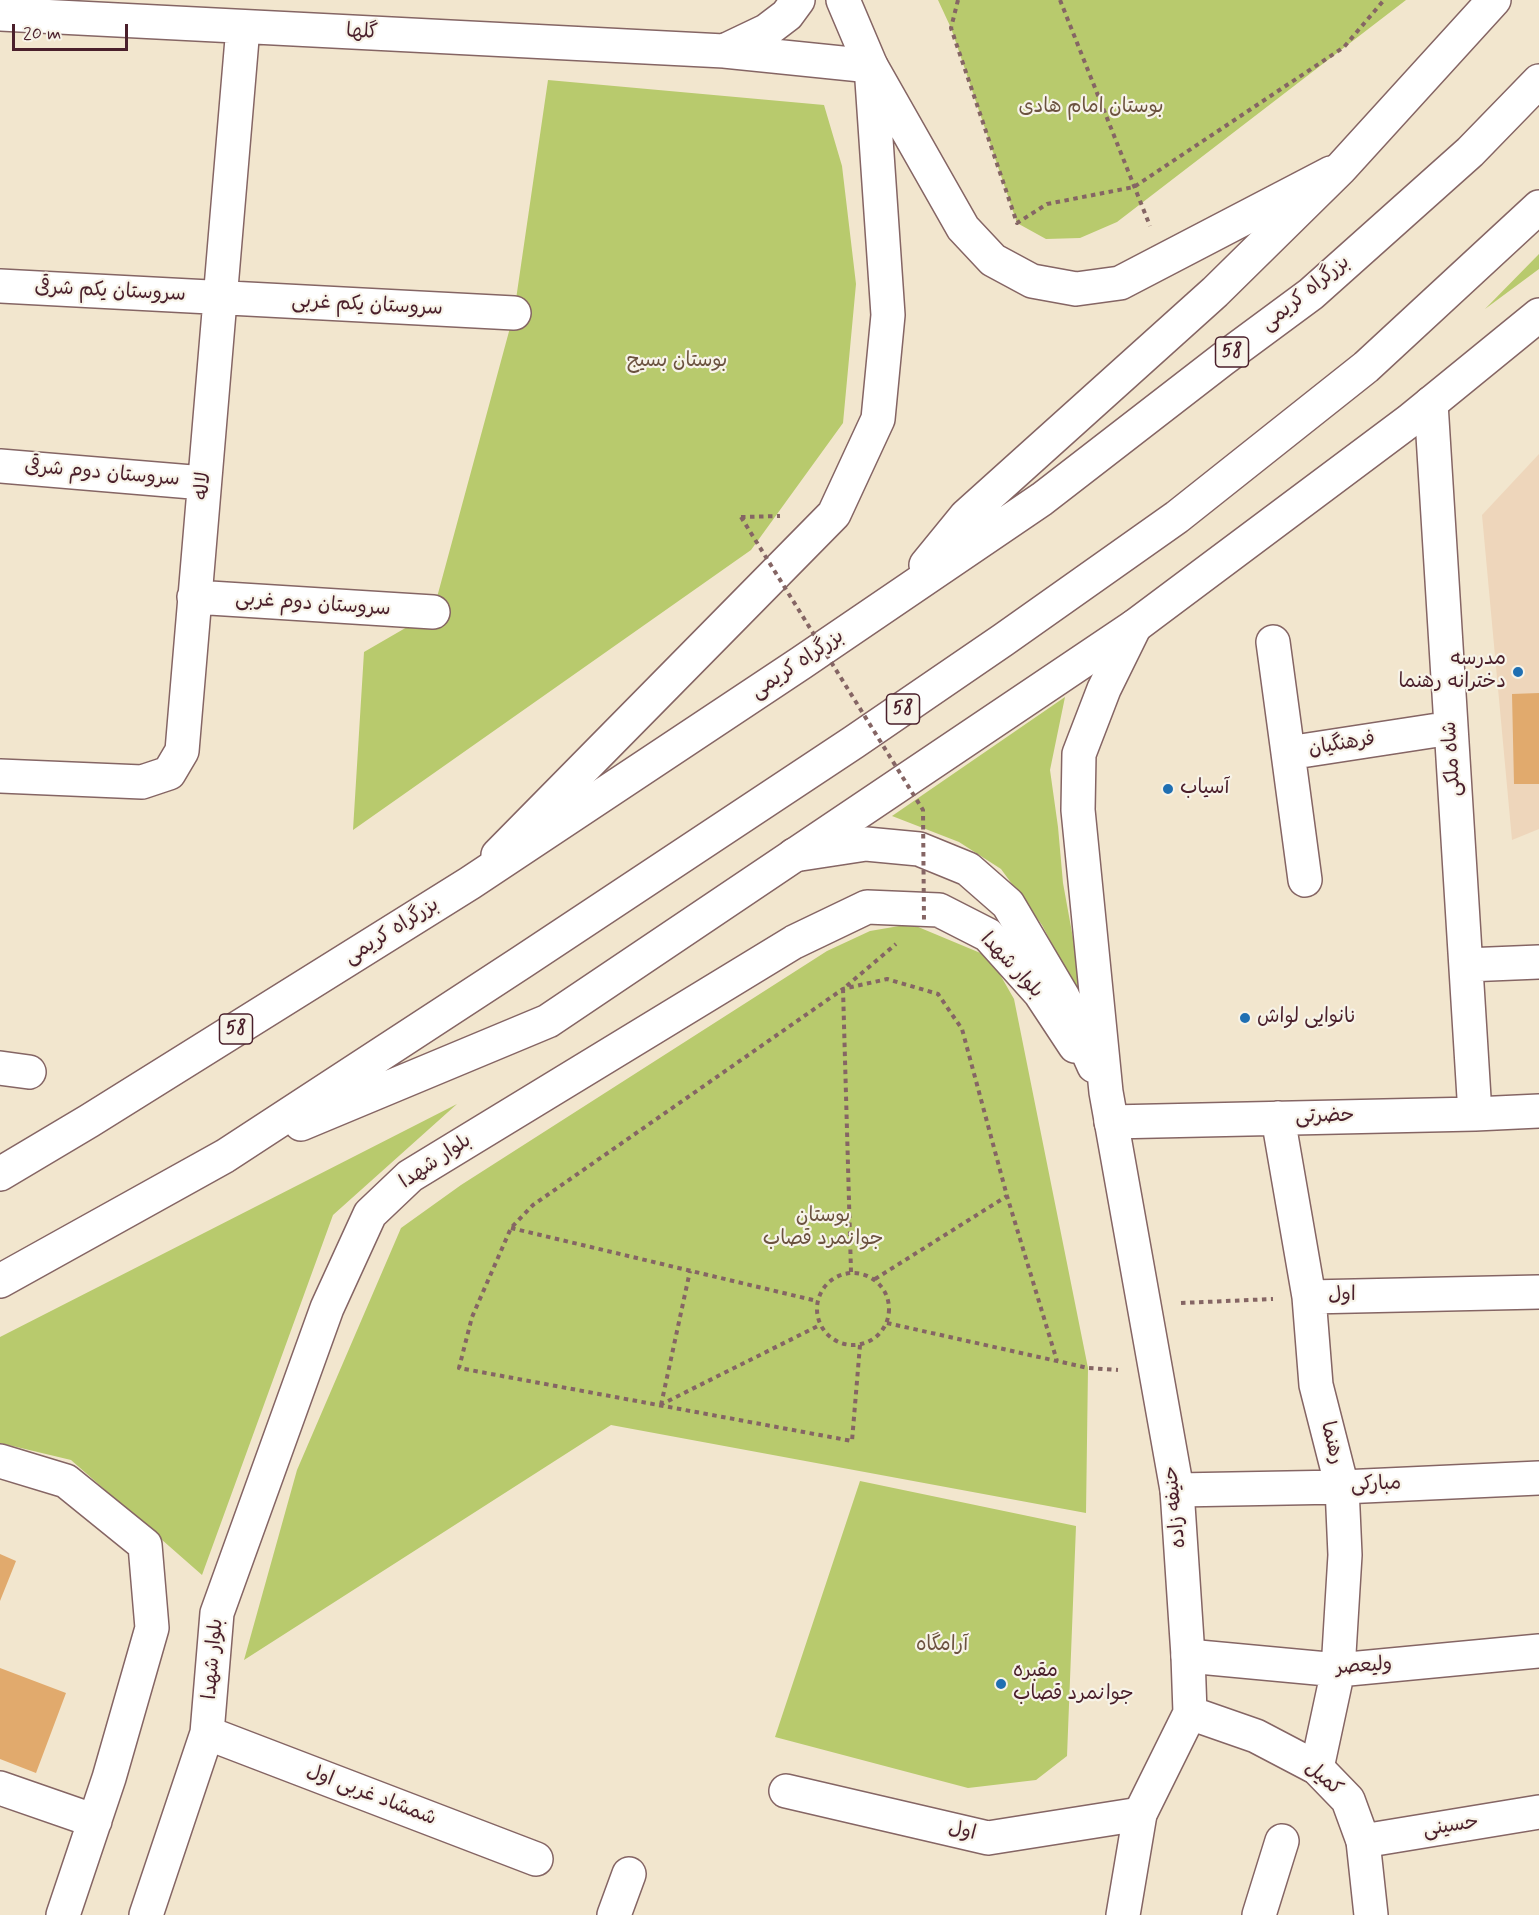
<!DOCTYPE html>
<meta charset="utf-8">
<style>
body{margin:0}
#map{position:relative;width:1539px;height:1915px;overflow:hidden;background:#f2e6ce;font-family:Mynerve,sans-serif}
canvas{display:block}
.scale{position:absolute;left:12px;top:24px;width:116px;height:27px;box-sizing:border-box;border:3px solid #4a1f2b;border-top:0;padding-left:8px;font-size:18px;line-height:21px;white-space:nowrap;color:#4a1f2b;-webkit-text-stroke:4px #f7f3e8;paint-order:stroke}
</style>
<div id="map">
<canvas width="1539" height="1915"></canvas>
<div class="scale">20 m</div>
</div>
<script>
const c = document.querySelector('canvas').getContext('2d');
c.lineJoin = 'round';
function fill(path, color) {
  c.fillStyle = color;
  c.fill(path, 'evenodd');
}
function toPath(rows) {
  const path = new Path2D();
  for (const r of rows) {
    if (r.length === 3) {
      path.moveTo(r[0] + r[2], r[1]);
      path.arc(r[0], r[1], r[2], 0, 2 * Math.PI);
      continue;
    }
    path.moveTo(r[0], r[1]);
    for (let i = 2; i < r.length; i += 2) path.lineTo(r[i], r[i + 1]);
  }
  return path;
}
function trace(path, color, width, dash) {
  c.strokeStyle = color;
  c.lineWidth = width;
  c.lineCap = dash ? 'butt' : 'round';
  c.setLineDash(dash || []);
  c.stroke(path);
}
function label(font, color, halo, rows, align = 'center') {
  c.font = font + ' Mynerve,"Playpen Sans Arabic",sans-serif';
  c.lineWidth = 4.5;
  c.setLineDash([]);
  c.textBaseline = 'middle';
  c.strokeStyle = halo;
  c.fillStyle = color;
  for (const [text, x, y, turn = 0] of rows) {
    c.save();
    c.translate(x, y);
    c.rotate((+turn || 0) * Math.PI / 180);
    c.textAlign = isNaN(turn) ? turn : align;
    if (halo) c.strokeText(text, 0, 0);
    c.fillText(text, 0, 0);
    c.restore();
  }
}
fill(toPath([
 [1539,454,1539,829,1512,840,1482,515]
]), '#eed6bb');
fill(toPath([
 [938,0,1406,0,1117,222,1080,238,1046,239,1017,223,951,28],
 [548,80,824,105,842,166,856,284,843,423,751,550,353,830,364,652,433,612,514,313],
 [1539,254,1539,269,1485,309],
 [1065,697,1050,770,1058,827,1063,883,1086,1010,1042,925,1001,869,959,842,892,816],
 [911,924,990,957,1014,999,1088,1368,1086,1513,611,1425,244,1660,297,1470,401,1228,461,1185,827,951,870,931],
 [457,1104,333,1215,202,1575,71,1460,0,1443,0,1337],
 [860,1481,1076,1526,1067,1756,1036,1780,968,1788,775,1737]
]), '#b8ca6d');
fill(toPath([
 [1539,693,1539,784,1514,784,1512,694],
 [0,1554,16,1561,0,1601],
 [0,1668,66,1693,36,1773,0,1759]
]), '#e1aa6d');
const minor = toPath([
 [0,14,724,51,871,66],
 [724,51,766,31,787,15,798,0],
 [0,286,514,313],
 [1431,403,1475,1114],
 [0,466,204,483],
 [194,597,433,612],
 [1273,642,1288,753],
 [0,776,142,782,169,773,182,751,243,27],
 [1305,880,1288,753,1451,728],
 [1466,965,1539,962],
 [0,1068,29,1072],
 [1278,1118,1309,1297,1316,1385,1342,1487,1345,1555,1338,1670,1317,1768],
 [1111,1122,1475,1114,1539,1111],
 [1309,1297,1539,1292],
 [0,1461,66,1481,145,1545,152,1628,109,1778,63,1915],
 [1177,1490,1342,1487,1539,1478],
 [1188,1656,1338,1670,1539,1651],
 [207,1733,536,1859],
 [0,1788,95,1821],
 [786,1791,988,1838,1140,1814],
 [1363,1841,1539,1812],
 [146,1915,207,1733,217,1613,327,1308,370,1214,410,1176,794,942,867,907,939,910,988,935,1040,993,1075,1046],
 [614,1915,629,1874],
 [1259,1915,1282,1841]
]);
const major = toPath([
 [843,0,871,66,963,228,993,260,1032,281,1076,289,1120,283,1331,173],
 [498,855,834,514,878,419,888,315,871,66],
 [794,855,866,844,919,849,968,869,1008,904,1063,997,1094,1066],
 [1190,1713,1256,1736,1317,1768,1348,1800,1363,1841,1371,1915],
 [1123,1915,1140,1814,1190,1713,1188,1656,1177,1490,1106,1092,1078,810,1079,754,1104,689,1135,626]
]);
const highway = toPath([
 [926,565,966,516,1215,292,1341,168,1494,0],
 [301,1124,548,1021,1135,626,1409,421,1539,315],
 [0,1174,89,1121,470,883,801,663,1042,499,1223,359,1311,294,1470,152,1539,81],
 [0,1281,225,1156,522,962,854,742,1003,640,1177,517,1366,367,1539,207]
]);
trace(minor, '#856564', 36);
trace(major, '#856564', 36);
trace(highway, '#856564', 36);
trace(toPath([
 [958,0,951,28,1017,223,1047,204,1134,187,1344,47,1384,0],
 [1060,0,1150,226],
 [741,517,780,516],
 [511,1228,817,1301],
 [851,1272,843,989,896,944],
 [853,1309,36],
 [875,1279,1007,1196],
 [1181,1303,1273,1299],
 [887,1323,1088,1368,1118,1370],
 [860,1345,852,1441,459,1368,472,1317,511,1228,533,1205,843,989,887,979,938,994,962,1029,1007,1196,1057,1361],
 [660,1405,820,1325],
 [661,1405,690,1271]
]), '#856564', 4, [4.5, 4.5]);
trace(minor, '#fff', 33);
trace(major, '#fff', 33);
trace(highway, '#fff', 33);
trace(toPath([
 [741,517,923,810,924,921]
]), '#856564', 4, [4.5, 4.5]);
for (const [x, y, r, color] of [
 [1518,672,6,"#1f6fb2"],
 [1168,789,6,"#1f6fb2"],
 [1245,1018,6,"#1f6fb2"],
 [1001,1684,6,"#1f6fb2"]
]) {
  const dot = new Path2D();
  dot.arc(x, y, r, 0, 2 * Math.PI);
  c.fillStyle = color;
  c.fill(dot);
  trace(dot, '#f7f3e8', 2);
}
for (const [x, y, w] of [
 [1232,352,33],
 [903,709,33],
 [236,1029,33]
]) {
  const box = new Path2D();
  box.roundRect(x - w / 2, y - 15, w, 30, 4.5);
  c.fillStyle = '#f7f3e8';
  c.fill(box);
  trace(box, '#4a1f2b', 1.5);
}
label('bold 18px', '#4a1f2b', null, [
 ["58",1232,352],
 ["58",903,709],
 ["58",236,1029]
]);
label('20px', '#4a1f2b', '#f7f3e8', [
 ["گلها",362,33,3],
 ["سروستان یکم شرقی",110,292,3],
 ["بزرگراه کریمی",1306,294,-39],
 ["سروستان یکم غربی",367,306,3],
 ["سروستان دوم شرقی",102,474,5],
 ["لاله",204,486,-85],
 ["سروستان دوم غربی",313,605,4],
 ["بزرگراه کریمی",798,665,-34],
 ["فرهنگیان",1342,745,-9],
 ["شاه ملکی",1453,759,-94],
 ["بزرگراه کریمی",392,932,-32],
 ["بلوار شهدا",1011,966,47],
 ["حضرتی",1325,1117,-1],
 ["بلوار شهدا",436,1162,-34],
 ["اول",1342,1296,-1],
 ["رهنما",1331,1443,76],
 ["مبارکی",1376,1485,-2],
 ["حنیفه زاده",1176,1507,-96],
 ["بلوار شهدا",214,1659,-85],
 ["ولیعصر",1364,1667,-4],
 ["کمیل",1323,1779,41],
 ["شمشاد غربی اول",371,1796,21],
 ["حسینی",1451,1827,-9],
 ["اول",962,1832,13]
]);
label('20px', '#6b523f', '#f7f3e8', [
 ["بوستان امام هادی",1091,108],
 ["بوستان بسیج",677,362],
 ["بوستان",823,1217],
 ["جوانمرد قصاب",823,1240],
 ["آرامگاه",942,1646]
]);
label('20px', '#4a1f2b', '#f7f3e8', [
 ["مدرسه",1506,660,"right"],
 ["دخترانه رهنما",1506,683,"right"],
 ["آسیاب",1180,789],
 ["نانوایی لواش",1257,1018],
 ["مقبره",1013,1672],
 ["جوانمرد قصاب",1013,1695]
], 'left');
</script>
